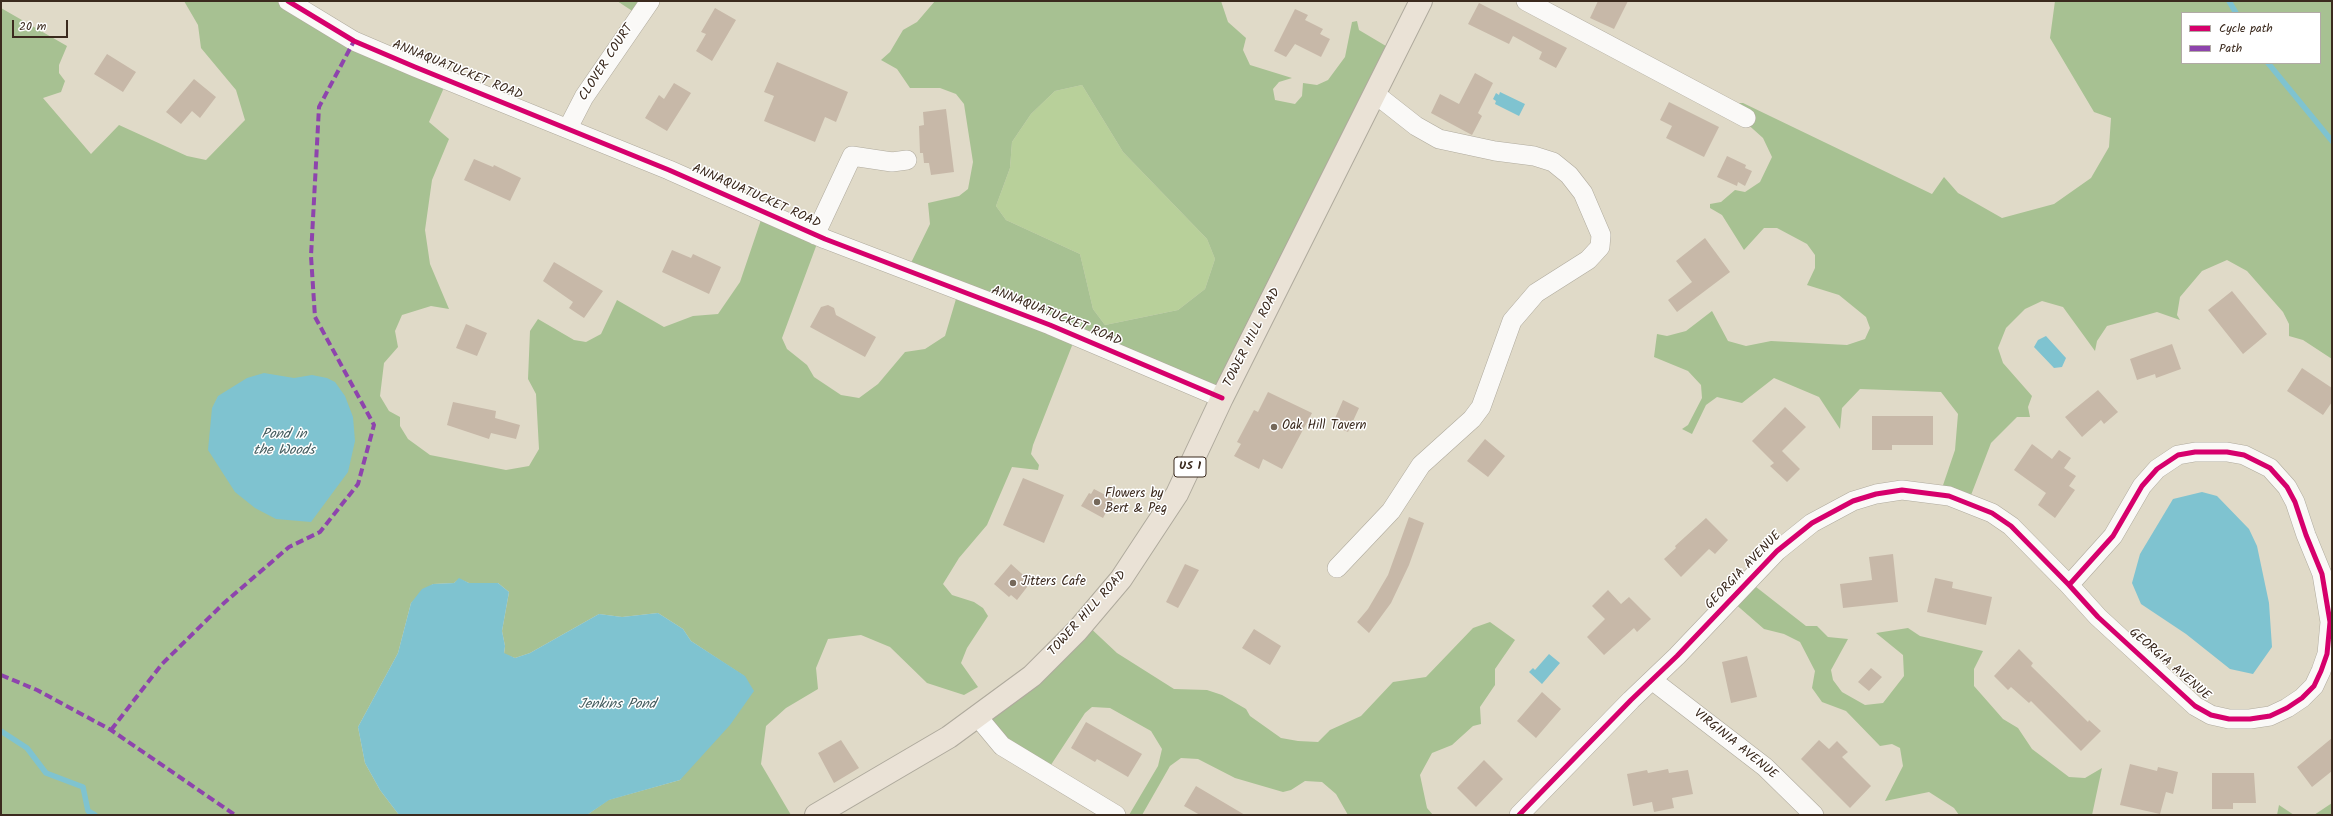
<!DOCTYPE html>
<style>
body{margin:0}
#map{position:relative;width:2333px;height:816px;overflow:hidden;background:#e0dac8;font-family:Kalam,sans-serif}
canvas{display:block}
.frame{position:absolute;inset:0;border:2px solid #3b2a1e;pointer-events:none}
.legend{position:absolute;left:2181px;top:12px;width:140px;height:52px;box-sizing:border-box;background:#fff;border:1px solid #b1aaa5;margin:0;padding:5px 7px;list-style:none;font-size:12px;color:#3b2a1e}
.legend li{display:flex;align-items:center;gap:8px;height:20px}
.legend b{width:20px;border:1px solid #b1aaa5}
.scale{position:absolute;left:12px;top:20px;width:56px;height:18px;box-sizing:border-box;border:2px solid #3b2a1e;border-top:0;padding-left:5px;font-size:12px;line-height:14px;white-space:nowrap;color:#3b2a1e;-webkit-text-stroke:3px #fff;paint-order:stroke}
</style>
<div id="map">
<canvas width="2333" height="816"></canvas>
<div class="frame"></div>
<ul class="legend">
<li><b style="height:5px;background:#d6006c"></b>Cycle path</li>
<li><b style="height:5px;background:#8e44ad"></b>Path</li>
</ul>
<div class="scale">20 m</div>
</div>
<script>
const c = document.querySelector('canvas').getContext('2d');
c.lineJoin = 'round';
function fill(path, color) {
  c.fillStyle = color;
  c.fill(path, 'evenodd');
}
function toPath(rows) {
  const path = new Path2D();
  for (const r of rows) {
    path.moveTo(r[0], r[1]);
    for (let i = 2; i < r.length; i += 2) path.lineTo(r[i], r[i + 1]);
  }
  return path;
}
function trace(path, color, width, dash) {
  c.strokeStyle = color;
  c.lineWidth = width;
  c.lineCap = dash ? 'butt' : 'round';
  c.setLineDash(dash || []);
  c.stroke(path);
}
function label(font, color, halo, rows, align = 'center') {
  c.font = font + ' Kalam,sans-serif';
  c.lineWidth = 3;
  c.setLineDash([]);
  c.textBaseline = 'middle';
  c.strokeStyle = halo;
  c.fillStyle = color;
  for (const [text, x, y, turn = 0] of rows) {
    c.save();
    c.translate(x, y);
    c.rotate((+turn || 0) * Math.PI / 180);
    c.textAlign = isNaN(turn) ? turn : align;
    if (halo) c.strokeText(text, 0, 0);
    c.fillText(text, 0, 0);
    c.restore();
  }
}
fill(toPath([
 [1082,85,1123,152,1207,239,1215,259,1205,289,1178,310,1105,325,1093,309,1080,254,1006,220,996,206,1010,168,1012,142,1031,114,1055,91]
]), '#b8d09a');
fill(toPath([
 [184,1,288,1,446,83,429,122,449,139,432,180,425,230,430,264,449,309,431,306,402,315,395,331,398,347,384,363,380,396,389,411,400,417,400,426,408,439,430,455,506,470,529,466,539,449,536,394,528,379,530,331,538,319,574,340,586,342,601,334,617,300,664,327,693,316,718,314,740,282,762,217,818,241,782,338,787,349,807,365,814,377,841,395,859,398,878,384,905,352,925,349,945,336,956,299,908,269,930,224,928,203,959,196,968,189,973,162,964,104,956,94,940,88,910,88,897,69,881,60,890,52,903,30,917,22,935,1,1221,1,1228,22,1246,38,1243,50,1250,65,1292,78,1279,82,1273,89,1275,100,1295,104,1302,96,1303,83,1317,85,1328,80,1345,57,1352,22,1357,21,1359,30,1396,52,1223,397,1075,338,1033,445,1031,454,1039,465,1038,470,1012,467,987,525,959,558,943,584,952,595,974,602,983,608,988,616,967,648,961,663,978,687,964,695,927,683,890,647,861,635,828,639,816,668,818,689,786,708,766,726,761,764,791,815,587,815,608,800,680,780,744,676,691,641,683,629,658,613,622,617,599,614,530,653,515,658,504,654,505,646,502,631,509,592,498,583,469,583,459,579,454,583,433,584,411,603,398,653,358,727,365,763,380,790,399,815,1,815,1,8,67,46,59,65,59,73,65,81,61,92,43,98,91,154,119,125,187,156,206,160,245,120,236,90,201,48,198,25],
 [1082,85,1123,152,1207,239,1215,259,1205,289,1178,310,1105,325,1093,309,1080,254,1006,220,996,206,1010,168,1012,142,1031,114,1055,91],
 [617,1,651,1,637,14],
 [2055,1,2332,1,2332,359,2303,340,2289,336,2289,324,2283,312,2247,271,2227,260,2202,271,2180,297,2177,315,2180,320,2157,312,2107,326,2097,341,2095,351,2063,307,2042,301,2025,309,2006,328,1998,348,2003,363,2032,396,2028,407,2030,417,2017,417,1991,443,1968,503,1940,494,1955,450,1958,414,1941,392,1860,389,1842,408,1840,429,1819,397,1774,378,1742,403,1717,397,1706,405,1692,434,1682,429,1688,425,1702,398,1701,385,1688,371,1654,357,1657,334,1667,336,1686,331,1712,311,1728,341,1746,346,1771,341,1847,345,1865,339,1870,328,1866,317,1839,295,1807,285,1815,268,1815,255,1807,244,1777,228,1764,228,1744,250,1722,215,1710,208,1710,204,1721,202,1735,190,1745,192,1760,182,1772,157,1763,138,1724,103,1743,103,1932,194,1944,177,1958,193,2002,218,2054,204,2091,178,2109,147,2111,118,2094,112,2050,38],
 [2182,13,2320,13,2320,63,2182,63],
 [1751,583,1806,626,1817,626,1828,637,1848,639,1831,670,1833,680,1842,692,1865,705,1883,703,1904,676,1903,655,1876,633,1908,628,1920,636,1983,651,1974,669,1974,686,2003,719,2018,728,2032,749,2069,777,2085,778,2102,768,2092,815,1959,815,1954,808,1929,792,1885,801,1903,766,1900,748,1892,744,1880,746,1846,711,1822,702,1812,688,1815,671,1800,642,1784,634,1764,629,1733,602],
 [1490,622,1515,640,1495,669,1495,685,1480,707,1481,724,1473,726,1452,745,1432,753,1420,775,1427,808,1433,815,1348,815,1336,794,1322,782,1305,781,1291,790,1283,792,1235,778,1198,759,1181,758,1170,766,1142,815,1129,815,1158,766,1162,749,1151,731,1110,708,1092,707,1085,713,1045,774,981,714,1085,623,1117,653,1174,689,1207,690,1222,695,1246,709,1250,716,1281,738,1298,741,1318,742,1330,730,1361,716,1393,682,1426,677,1473,628],
 [2332,803,2332,815,2314,815],
 [2279,805,2294,815,2277,815]
]), '#a7c192');
fill(toPath([
 [1500,92,1525,104,1519,116,1495,104,1496,101,1493,99,1496,93,1499,95],
 [2046,336,2066,358,2062,367,2054,368,2034,347,2038,340],
 [264,373,294,378,312,375,327,378,335,382,345,396,353,417,355,441,348,472,311,522,276,519,255,508,235,492,208,450,212,408,218,396,247,378],
 [2202,492,2217,496,2249,529,2257,546,2269,603,2272,647,2253,674,2230,669,2186,634,2141,604,2132,583,2140,554,2173,499],
 [459,578,469,583,498,583,509,592,502,631,505,646,504,653,515,658,530,653,599,614,622,617,658,613,683,629,691,641,745,676,754,691,730,725,680,780,609,800,587,815,399,815,380,790,365,763,358,727,398,653,411,603,422,589,433,584,454,583],
 [1549,654,1560,663,1542,684,1529,672,1533,668,1535,670]
]), '#7fc3d0');
trace(toPath([
 [2229,1,2236,13],
 [2268,63,2332,141],
 [1,731,27,748,46,773,83,787,88,811,95,815]
]), '#7fc3d0', 5.5);
fill(toPath([
 [1598,1,1628,1,1614,29,1590,18],
 [1479,3,1567,48,1556,68,1539,59,1542,52,1513,36,1509,44,1468,24],
 [715,8,736,20,712,61,696,51,706,34,701,32],
 [1295,9,1308,15,1305,20,1323,29,1320,34,1330,39,1321,57,1295,44,1286,57,1274,51],
 [107,54,136,72,123,92,94,74],
 [777,62,848,92,836,122,825,117,815,142,764,121,774,96,764,92],
 [1475,73,1493,83,1478,113,1482,116,1472,135,1431,113,1440,94,1459,104],
 [194,79,216,97,200,118,192,111,181,124,166,112],
 [674,83,691,93,667,131,645,118,659,95,664,99],
 [1669,102,1719,127,1704,157,1666,138,1672,126,1660,120],
 [946,109,954,172,931,175,929,163,924,163,923,153,920,153,919,126,924,125,923,112],
 [1727,156,1746,165,1745,168,1752,171,1745,186,1738,182,1737,186,1717,177],
 [474,159,493,167,494,165,521,178,510,201,464,180],
 [1705,238,1730,272,1677,312,1668,300,1692,282,1676,261],
 [672,250,691,258,693,254,721,267,709,294,662,272],
 [554,262,603,291,584,318,569,308,573,302,543,281],
 [2232,291,2267,334,2243,354,2208,310],
 [828,305,834,308,836,315,876,337,865,357,810,327,821,307],
 [466,324,487,333,477,356,456,348],
 [2172,344,2181,369,2156,378,2155,374,2137,380,2130,359],
 [2302,368,2332,388,2332,402,2323,415,2287,391],
 [2098,390,2118,412,2104,424,2101,420,2082,437,2065,417],
 [1268,392,1312,413,1282,469,1263,459,1259,469,1234,456,1241,444,1237,442,1254,410,1258,412],
 [1343,400,1359,408,1348,432,1332,425],
 [453,402,496,411,495,418,520,425,516,439,491,433,489,439,447,425],
 [1785,407,1806,427,1782,451,1800,469,1787,482,1770,466,1774,463,1752,441],
 [1872,416,1933,416,1933,445,1892,445,1892,450,1872,450],
 [1485,439,1505,456,1488,477,1467,461],
 [2032,444,2052,459,2059,450,2071,458,2064,468,2076,476,2069,486,2075,490,2055,518,2038,505,2046,493,2014,470],
 [1023,478,1064,495,1044,543,1003,525],
 [1094,489,1113,499,1103,518,1081,506,1089,493,1091,494],
 [1409,517,1424,523,1409,565,1391,603,1369,633,1357,622,1368,609,1388,575],
 [1706,518,1728,540,1715,554,1709,549,1681,577,1664,559,1676,548,1675,546],
 [1893,554,1898,602,1843,608,1840,584,1872,580,1869,557],
 [1011,564,1031,582,1017,600,1011,595,1009,597,994,584],
 [1185,564,1199,570,1178,608,1166,602],
 [1935,578,1953,582,1952,588,1992,597,1986,625,1927,612],
 [1608,590,1621,604,1629,597,1651,619,1637,632,1634,628,1604,655,1587,637,1605,619,1592,606],
 [1254,629,1281,646,1270,665,1242,648],
 [2019,649,2033,663,2031,666,2088,722,2089,720,2101,731,2081,751,2031,701,2029,703,2011,687,2008,690,1994,676],
 [1747,656,1757,697,1731,703,1722,662],
 [1871,668,1882,677,1869,691,1858,682],
 [1542,692,1561,709,1536,738,1517,721],
 [1086,722,1142,754,1128,777,1097,759,1095,762,1071,748],
 [2332,738,2332,771,2312,787,2297,767],
 [841,740,859,768,834,783,818,753],
 [1819,740,1829,749,1837,741,1848,752,1842,757,1871,786,1850,808,1801,759],
 [1484,760,1503,779,1476,807,1457,788],
 [2130,764,2157,771,2158,767,2178,772,2173,794,2166,792,2160,814,2120,805],
 [1668,769,1669,773,1688,770,1693,794,1672,798,1674,808,1654,812,1652,802,1633,806,1627,774,1647,770,1648,773],
 [2212,773,2254,773,2256,803,2233,803,2233,809,2212,809],
 [1196,786,1245,815,1200,815,1184,806]
]), '#c7b8a8');
const minor = toPath([
 [288,1,354,41,415,67,669,170,825,239,1050,325,1222,398],
 [1526,1,1746,118],
 [568,128,584,97,650,1],
 [815,235,852,156,892,162,907,160],
 [2195,452,2227,452,2244,455,2270,468,2287,487,2295,502,2306,535,2322,574,2330,622,2327,654,2321,671,2314,686,2302,698,2287,708,2270,716,2250,719,2229,719,2211,715,2195,706,2098,617,2069,585,2113,536,2142,486,2157,469,2178,455,2195,452],
 [1337,568,1391,511,1421,465,1472,419,1481,407,1512,321,1536,293,1588,260,1600,247,1601,235,1583,193,1569,175,1553,162,1534,156,1495,151,1439,139,1416,126,1374,93],
 [1652,680,1765,767,1814,815],
 [977,716,1002,746,1116,815],
 [1519,815,1631,700,1677,656,1777,551,1812,523,1853,501,1876,494,1902,490,1949,496,1992,513,2011,526,2069,585]
]);
const major = toPath([
 [816,815,949,737,1032,676,1077,631,1121,579,1177,494,1222,398,1421,1]
]);
trace(minor, '#afaa9d', 20);
trace(major, '#afaa9d', 24);
trace(minor, '#faf9f7', 19);
trace(major, '#eae2d6', 22);
trace(toPath([
 [1,675,37,690,111,730,235,815],
 [111,730,162,664,224,603,289,547,320,532,358,484,374,425,315,317,311,256,319,107,354,41]
]), '#8e44ad', 4, [8, 4]);
trace(toPath([
 [288,1,354,41,415,67,669,170,825,239,1050,325,1222,398],
 [2195,452,2227,452,2244,455,2270,468,2287,487,2295,502,2306,535,2322,574,2330,622,2327,654,2321,671,2314,686,2302,698,2287,708,2270,716,2250,719,2229,719,2211,715,2195,706,2098,617,2069,585,2113,536,2142,486,2157,469,2178,455,2195,452],
 [1519,815,1631,700,1677,656,1777,551,1812,523,1853,501,1876,494,1902,490,1949,496,1992,513,2011,526,2069,585]
]), '#d6006c', 5);
for (const [x, y, r, color] of [
 [1274,427,4,"#75685a"],
 [1097,502,4,"#75685a"],
 [1013,583,4,"#75685a"]
]) {
  const dot = new Path2D();
  dot.arc(x, y, r, 0, 2 * Math.PI);
  c.fillStyle = color;
  c.fill(dot);
  trace(dot, '#fff', 1.5);
}
for (const [x, y, w] of [
 [1190,467,32]
]) {
  const box = new Path2D();
  box.roundRect(x - w / 2, y - 10, w, 20, 3);
  c.fillStyle = '#fff';
  c.fill(box);
  trace(box, '#3b2a1e', 1);
}
label('bold 12px', '#3b2a1e', null, [
 ["US 1",1190,467]
]);
label('13px', '#3b2a1e', '#fff', [
 ["CLOVER COURT",607,63,-57],
 ["ANNAQUATUCKET ROAD",457,71,22],
 ["ANNAQUATUCKET ROAD",756,197,24],
 ["ANNAQUATUCKET ROAD",1056,317,22],
 ["TOWER HILL ROAD",1253,338,-63],
 ["GEORGIA AVENUE",1744,571,-46],
 ["TOWER HILL ROAD",1088,614,-48],
 ["GEORGIA AVENUE",2169,665,41],
 ["VIRGINIA AVENUE",1735,745,39]
]);
label('13px', '#3b2a1e', '#fff', [
 ["Oak Hill Tavern",1282,427],
 ["Flowers by",1105,495],
 ["Bert & Peg",1105,510],
 ["Jitters Cafe",1021,583]
], 'left');
label('italic 14px', '#445c5e', '#fff', [
 ["Pond in",284,436],
 ["the Woods",284,452],
 ["Jenkins Pond",617,706]
]);
</script>
